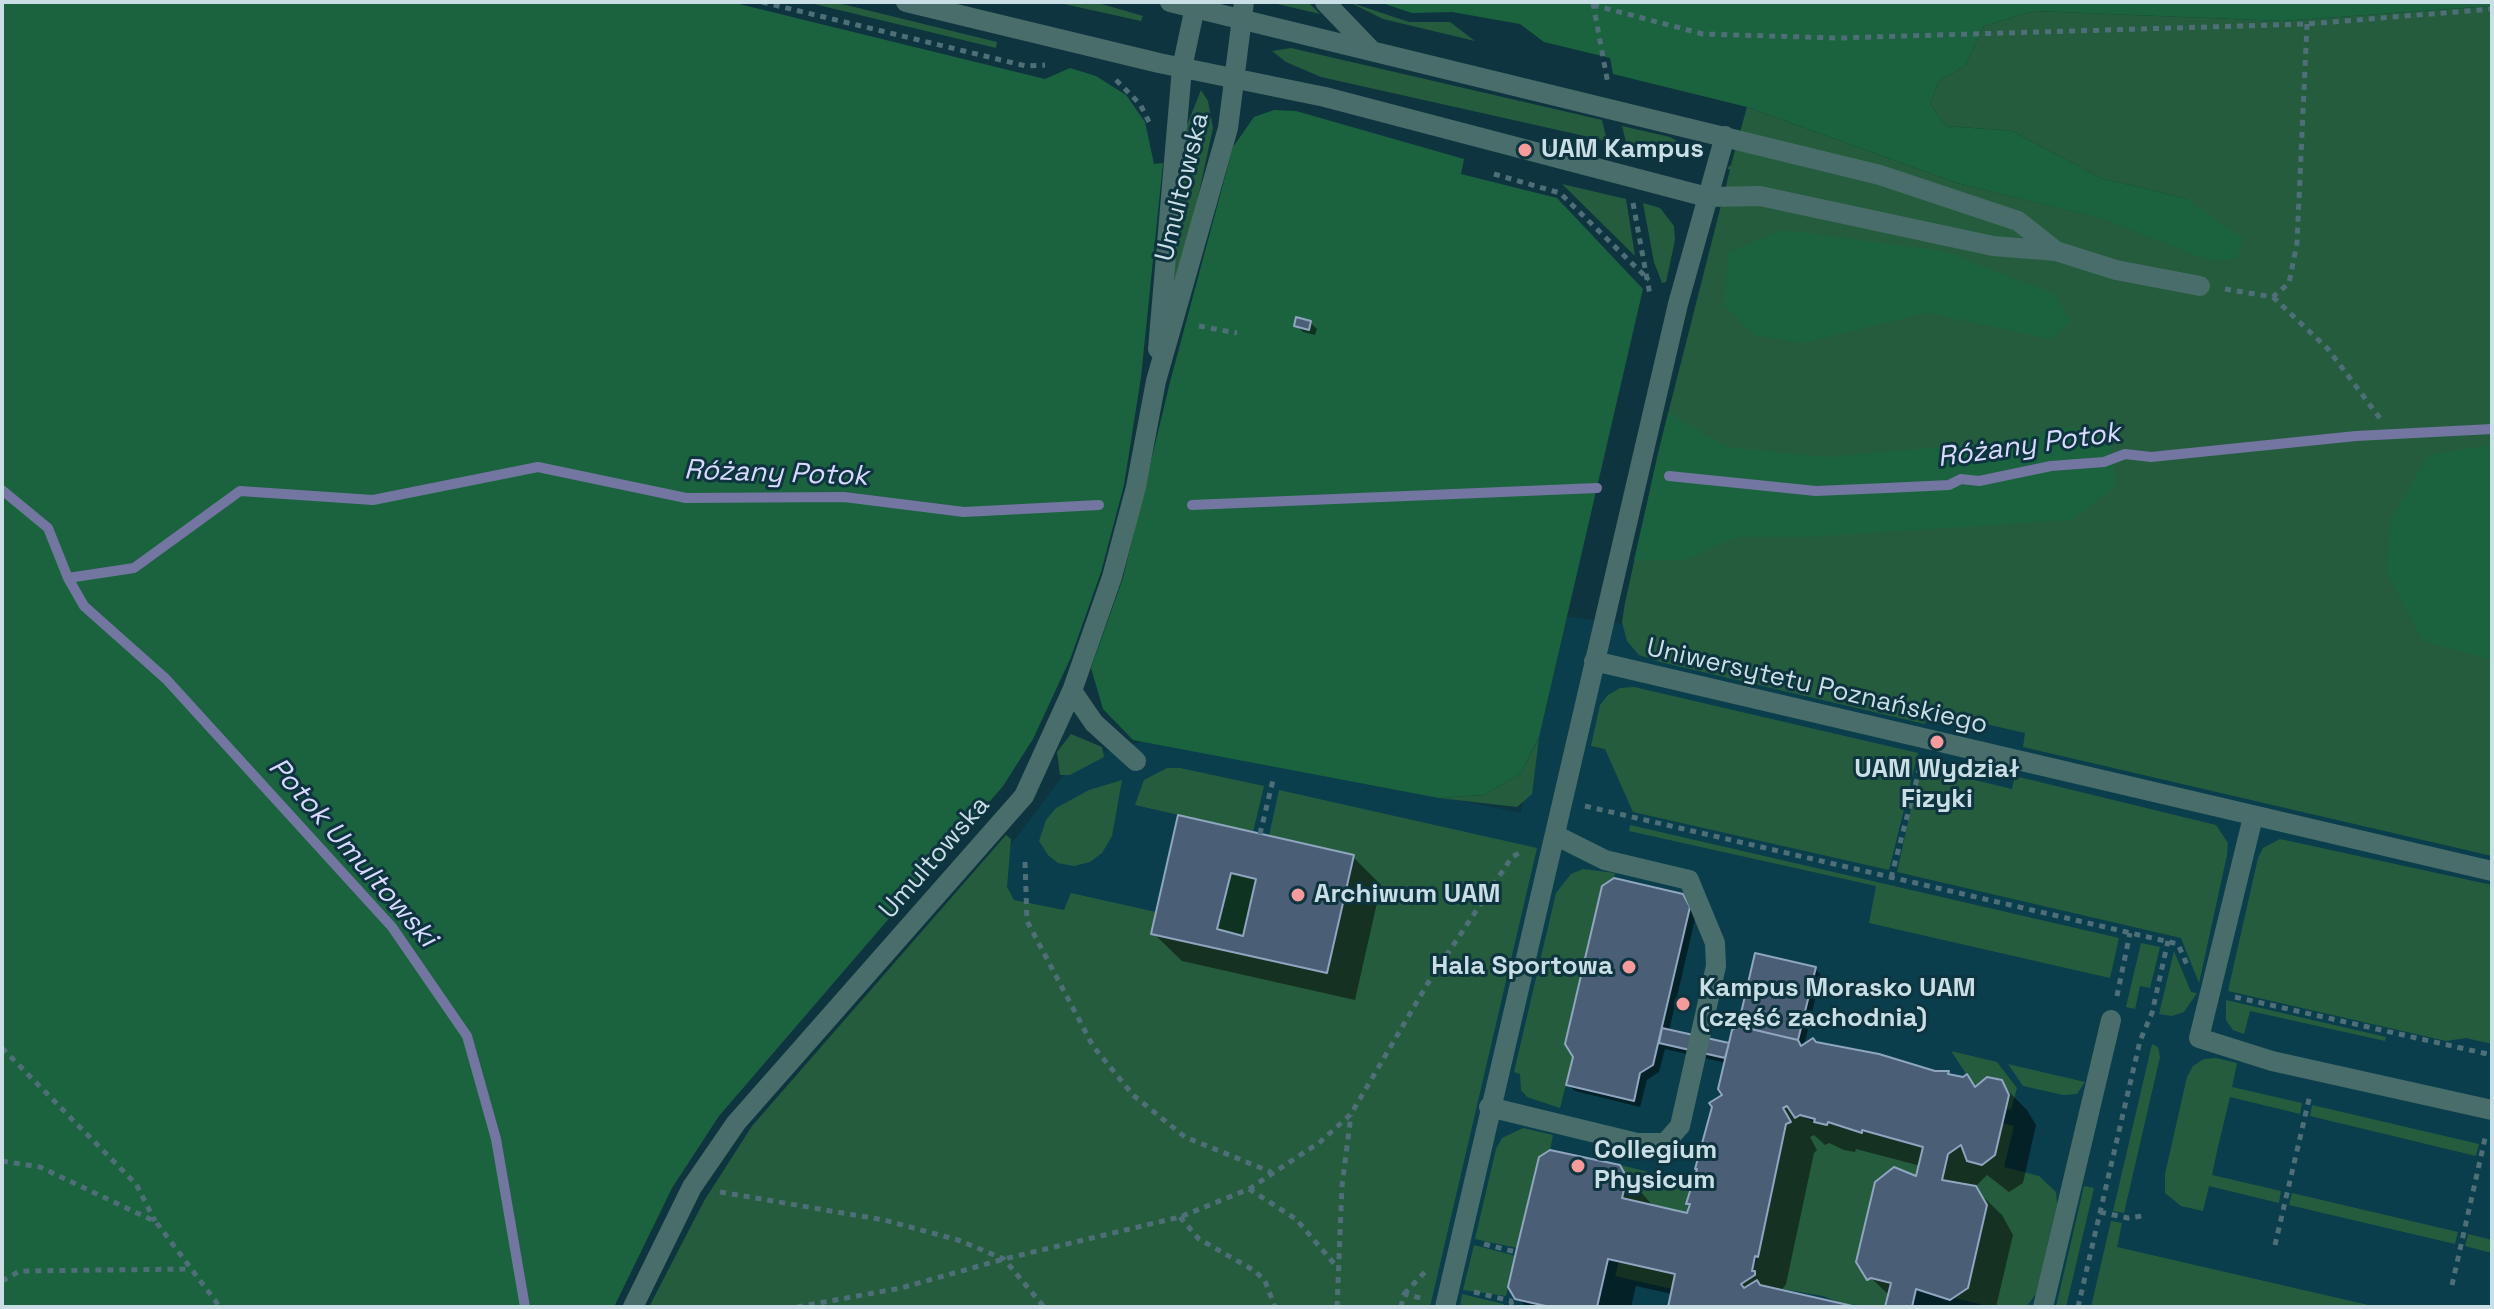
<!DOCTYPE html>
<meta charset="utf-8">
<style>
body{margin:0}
#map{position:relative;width:2494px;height:1309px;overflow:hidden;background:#0e343f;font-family:"Space Grotesk",sans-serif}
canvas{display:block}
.frame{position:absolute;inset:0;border:4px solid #cadee5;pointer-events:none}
</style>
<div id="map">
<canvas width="2494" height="1309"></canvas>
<div class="frame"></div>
</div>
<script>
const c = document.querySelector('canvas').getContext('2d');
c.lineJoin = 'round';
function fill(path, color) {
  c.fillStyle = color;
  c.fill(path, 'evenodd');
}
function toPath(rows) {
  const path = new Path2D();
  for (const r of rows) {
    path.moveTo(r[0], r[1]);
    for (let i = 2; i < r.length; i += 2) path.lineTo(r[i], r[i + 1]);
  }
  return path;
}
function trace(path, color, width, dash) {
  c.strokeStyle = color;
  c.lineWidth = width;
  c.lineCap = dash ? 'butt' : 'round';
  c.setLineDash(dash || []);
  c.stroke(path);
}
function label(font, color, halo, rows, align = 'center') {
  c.font = font + ' "Space Grotesk",sans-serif';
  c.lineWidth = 6;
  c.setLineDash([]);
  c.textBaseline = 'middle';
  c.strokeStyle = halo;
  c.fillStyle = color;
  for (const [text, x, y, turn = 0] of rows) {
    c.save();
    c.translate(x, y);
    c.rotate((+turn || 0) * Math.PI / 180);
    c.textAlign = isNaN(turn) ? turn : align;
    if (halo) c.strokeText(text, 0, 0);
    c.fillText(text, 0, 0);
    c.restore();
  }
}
fill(toPath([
 [2492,588,2492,1307,664,1307,1076,758,1158,738,1521,813,1555,615,1722,637]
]), '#0a3e4c');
fill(toPath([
 [806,2,834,2,997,42,996,48],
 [1055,2,1095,2,1143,16,1141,21],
 [1269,2,1308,2,1320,14],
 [1349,2,1409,22,1450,22,1475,41,1383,19],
 [2492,6,2492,856,2023,747,2025,733,1929,711,1925,724,1660,662,1639,655,1627,641,1622,622,1625,603,1658,453,1730,170,1727,168,1731,165,1747,107,1957,183,2104,219,2208,259,2187,199,2101,178,2012,131,1946,126,1930,104,1939,81,1965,66,1984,26,2034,11,2282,21],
 [1291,48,1602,120,1607,141,1321,77,1286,62,1272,51],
 [1201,90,1208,101,1213,128,1177,294,1167,293,1187,125],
 [1622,126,1670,137,1688,147,1690,154,1681,158,1627,146],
 [1562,184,1626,199,1635,256],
 [1643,203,1660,208,1674,226,1675,240,1666,282,1662,283,1654,262],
 [1634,687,1918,753,1889,870,1633,812,1605,749,1591,746,1600,705,1608,695,1620,688],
 [1071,734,1102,747,1104,757,1070,775,1060,775,1057,752],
 [1539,738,1532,794,1517,807,1439,798,1484,795,1521,773],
 [1920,767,2012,789,2015,776,2216,825,2228,843,2227,855,2199,983,2181,938,1897,872],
 [1167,768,1180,768,1264,786,1253,832,1135,805,1144,780],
 [1122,780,1112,836,1102,853,1090,862,1074,866,1058,863,1048,855,1039,841,1046,820,1056,808,1089,790],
 [1279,790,1537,848,1430,1307,649,1307,704,1201,752,1126,1006,835,1011,839,1007,887,1014,900,1064,910,1071,893,1156,912,1152,934,1327,972,1269,836],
 [1630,825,2119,938,2110,978,1869,923,1876,886,1629,831],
 [2280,839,2492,885,2492,1044,2466,1038,2446,1041,2228,991,2258,858,2263,848],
 [1583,869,1615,873,1614,878,1602,887,1565,1044,1573,1057,1560,1108,1527,1097,1521,1090,1520,1074,1514,1072,1556,893,1571,874],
 [2141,943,2160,947,2150,988,2140,986,2135,1009,2126,1007],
 [2174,951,2191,992,2197,993,2184,1012,2172,1016,2159,1014],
 [2226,1000,2386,1037,2385,1041,2250,1011,2244,1034,2233,1030,2226,1020],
 [2152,1044,2158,1047,2160,1057,2124,1213,2113,1211],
 [1951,1051,1997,1062,2017,1088,2011,1110,2006,1109,2009,1095,1990,1077,1975,1087],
 [2216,1058,2237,1063,2232,1087,2302,1103,2300,1114,2230,1097,2217,1151,2212,1175,2281,1191,2279,1203,2209,1186,2203,1211,2181,1206,2165,1193,2165,1174,2187,1077,2193,1066,2204,1059],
 [2008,1064,2085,1082,2077,1094,2063,1095,2023,1086],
 [2312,1105,2479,1144,2476,1156,2310,1116],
 [1787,1106,1795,1118,1800,1115,1814,1122,1828,1122,1861,1133,1862,1130,1923,1147,1916,1176,1894,1167,1875,1181,1856,1261,1868,1281,1871,1278,1891,1283,1885,1307,1843,1304,1823,1296,1760,1285,1757,1280,1744,1288,1741,1284,1755,1275,1752,1271,1758,1256,1786,1124,1791,1122,1783,1108],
 [2002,1123,2014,1126,2004,1167,2039,1176,2056,1192,2057,1204,2036,1294,2026,1307,1992,1307,1950,1297,1987,1205,1976,1186,1942,1180,1948,1154],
 [1523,1128,1553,1135,1550,1150,1539,1158,1517,1248,1475,1239,1496,1149,1502,1138],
 [1620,1165,1694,1183,1689,1191,1687,1213,1622,1198,1627,1178],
 [2084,1186,2094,1188,2066,1307,2056,1307],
 [2292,1193,2458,1232,2455,1244,2289,1205],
 [2111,1221,2122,1223,2117,1247,2377,1307,2091,1307],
 [2468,1234,2492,1240,2492,1253,2465,1246],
 [1474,1245,1516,1256,1506,1296,1463,1290],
 [1619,1261,1675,1274,1672,1289,1615,1276],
 [1462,1294,1504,1304,1504,1307,1460,1307]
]), '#265c3e');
fill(toPath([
 [2,2,731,2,1045,79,1070,68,1096,76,1126,95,1145,122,1154,164,1163,163,1141,377,1124,485,1101,572,1071,657,1033,739,1003,786,719,1116,672,1188,614,1307,2,1307],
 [1379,2,2492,2,2492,6,2282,21,2034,11,1984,26,1965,66,1939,81,1930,104,1946,126,2012,131,2101,178,2187,199,2243,238,2237,259,2208,260,2103,219,1957,183,1747,107,1613,74,1610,58,1544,42,1520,24,1452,12,1412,13],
 [1274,110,1296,111,1464,159,1461,174,1557,198,1643,289,1539,737,1521,773,1484,795,1439,798,1133,740,1103,709,1091,668,1123,578,1170,382,1233,147,1254,117],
 [1783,230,1944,251,2055,294,2071,322,2052,339,1926,313,1803,343,1753,335,1723,303,1729,252],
 [1668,413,1727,447,1826,457,2005,441,2072,427,2110,438,2117,486,2072,520,1810,537,1739,537,1684,560,1634,560],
 [2492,445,2492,660,2423,641,2386,571,2391,520,2428,455],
 [1231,873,1256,879,1243,936,1217,929]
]), '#1b633e');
fill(toPath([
 [1310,322,1317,329,1315,335,1303,332,1296,325],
 [1180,818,1353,857,1381,885,1355,1000,1182,961,1153,933],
 [1682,896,1696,915,1669,1031,1730,1046,1815,969,1821,975,1804,1046,1817,1045,1937,1073,1937,1070,1948,1073,1963,1079,1967,1077,1978,1088,1998,1081,2027,1110,2036,1125,2023,1183,2009,1192,1987,1175,1974,1188,2002,1215,2013,1235,1996,1307,1887,1307,1890,1296,1869,1276,1921,1166,1856,1149,1855,1152,1844,1150,1829,1143,1825,1145,1814,1135,1810,1137,1817,1150,1814,1153,1786,1284,1781,1291,1855,1307,1670,1307,1672,1294,1636,1286,1631,1307,1527,1307,1517,1297,1619,1167,1654,1207,1689,1216,1689,1203,1725,1095,1726,1063,1665,1049,1659,1072,1647,1080,1640,1107,1575,1091,1568,1085]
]), '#0007');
trace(toPath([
 [1669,476,1816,491,1887,488,1949,485,1961,479,1979,481,2051,466,2104,462,2125,454,2151,457,2356,436,2492,429],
 [2,490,48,528,68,578,134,568,240,491,373,500,538,467,686,498,844,497,964,512,1099,505],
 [1192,505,1597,488],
 [68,578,84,606,166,679,392,927,467,1036,496,1139,525,1307]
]), '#7276a0', 10);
const building = toPath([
 [1296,317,1311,321,1309,330,1294,326,1296,317],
 [1178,815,1354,855,1327,973,1151,934,1178,815],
 [1231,873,1256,879,1243,936,1217,929,1231,873],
 [1614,878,1683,894,1690,907,1653,1065,1640,1073,1634,1101,1566,1085,1573,1057,1565,1044,1602,886,1614,878],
 [1755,953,1816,967,1798,1040,1738,1026,1755,953],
 [1738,1026,1798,1040,1801,1046,1813,1038,1816,1042,1879,1054,1935,1071,1949,1071,1948,1074,1963,1077,1967,1074,1975,1087,1987,1077,2002,1080,2009,1095,1995,1155,1982,1165,1967,1161,1961,1145,1948,1154,1942,1180,1976,1186,1987,1205,1968,1288,1950,1300,1916,1289,1912,1307,1885,1307,1891,1283,1871,1278,1867,1280,1856,1262,1875,1182,1894,1167,1916,1176,1923,1147,1862,1130,1862,1133,1828,1122,1827,1125,1814,1122,1815,1119,1800,1115,1795,1118,1787,1106,1783,1108,1791,1122,1786,1124,1758,1257,1755,1256,1752,1271,1755,1271,1755,1275,1741,1284,1744,1288,1757,1280,1760,1285,1857,1307,1668,1307,1675,1274,1608,1259,1597,1307,1550,1307,1515,1299,1508,1287,1516,1252,1539,1157,1550,1150,1620,1165,1627,1178,1622,1198,1687,1213,1690,1204,1686,1204,1697,1169,1695,1169,1712,1107,1709,1103,1722,1095,1718,1089,1732,1030,1738,1026],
 [1662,1028,1729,1043,1725,1058,1659,1043,1662,1028]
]);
fill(building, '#4a5e76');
trace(building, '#8fa5c0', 2);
trace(toPath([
 [762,2,1026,66,1045,65],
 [1593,3,1608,84],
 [1593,5,1703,34,1838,38,2307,24,2492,9],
 [1116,80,1140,104,1151,126],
 [1494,174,1560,193,1649,280],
 [1633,203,1650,295],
 [2225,289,2273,297,2289,283,2297,243,2307,24],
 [2273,297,2328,349,2382,421],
 [1199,326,1237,333],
 [1585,806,2178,944,2188,967],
 [1260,834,1273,780],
 [1025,862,1027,921,1093,1046,1133,1095,1185,1137,1271,1172],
 [1891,878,1921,763],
 [2117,996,2130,933],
 [2235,997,2492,1055],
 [2,1048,136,1184,155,1221],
 [2,1161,40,1167,156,1222,220,1307],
 [1249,1189,1296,1219,1337,1267],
 [720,1192,884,1220,958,1240,1004,1259,1044,1307],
 [2100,1212,2128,1218,2142,1216],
 [1180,1217,1199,1239,1255,1271,1265,1281,1275,1307],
 [1484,1244,1516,1252],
 [2275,1245,2310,1095],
 [2,1281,20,1271,191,1269],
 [2452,1285,2486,1134],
 [1474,1292,1511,1301,1512,1307],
 [1404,1294,1425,1272],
 [797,1307,901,1288,1004,1259,1180,1217,1249,1189,1320,1142,1351,1114,1428,983,1512,857,1523,851],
 [1337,1307,1342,1186,1351,1115],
 [1401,1307,1404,1294,1421,1298],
 [2078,1307,2140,1041,2152,1013,2168,941]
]), '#4f6f78', 5, [6, 6]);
trace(toPath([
 [906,2,1159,63,1325,97,1707,197,1760,196,1993,246,2056,251,2116,270,2200,286],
 [1170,2,1880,175,2018,221,2056,251],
 [1325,2,1371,50],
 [1158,349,1182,68,1196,2],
 [1594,661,2492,871],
 [1072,691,1094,723,1136,761],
 [2253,817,2199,1038,2272,1061,2492,1110],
 [1489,1107,1637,1143,1665,1143,1680,1126,1716,966,1715,943,1689,880,1605,860,1555,835],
 [633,1307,692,1187,736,1123,1024,796,1072,691,1112,577,1136,487,1156,381,1228,128,1244,2],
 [1445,1307,1678,304,1725,136],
 [2043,1307,2111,1020]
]), '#496d6a', 20);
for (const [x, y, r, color] of [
 [1525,150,8,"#f59b9b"],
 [1937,742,8,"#f59b9b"],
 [1298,895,8,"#f59b9b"],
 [1629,967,8,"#f59b9b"],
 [1683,1004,8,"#f59b9b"],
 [1578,1166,8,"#f59b9b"]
]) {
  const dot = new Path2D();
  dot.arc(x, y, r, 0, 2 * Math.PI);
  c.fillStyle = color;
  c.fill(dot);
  trace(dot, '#0e343f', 3);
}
label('bold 26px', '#cadee5', '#0e343f', [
 ["UAM Kampus",1541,150],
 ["UAM Wydział",1937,770,"center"],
 ["Fizyki",1937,800,"center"],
 ["Archiwum UAM",1314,895],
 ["Hala Sportowa",1613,967,"right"],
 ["Kampus Morasko UAM",1699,989],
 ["(część zachodnia)",1699,1019],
 ["Collegium",1594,1151],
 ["Physicum",1594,1181]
], 'left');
label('26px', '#cadee5', '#0e343f', [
 ["Umultowska",1183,187,-76],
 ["Uniwersytetu Poznańskiego",1817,687,13],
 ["Umultowska",935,858,-49]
]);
label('italic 28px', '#d9dafe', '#0e343f', [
 ["Różany Potok",2029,446,-8],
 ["Różany Potok",776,474,2],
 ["Potok Umultowski",352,853,49]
]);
</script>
